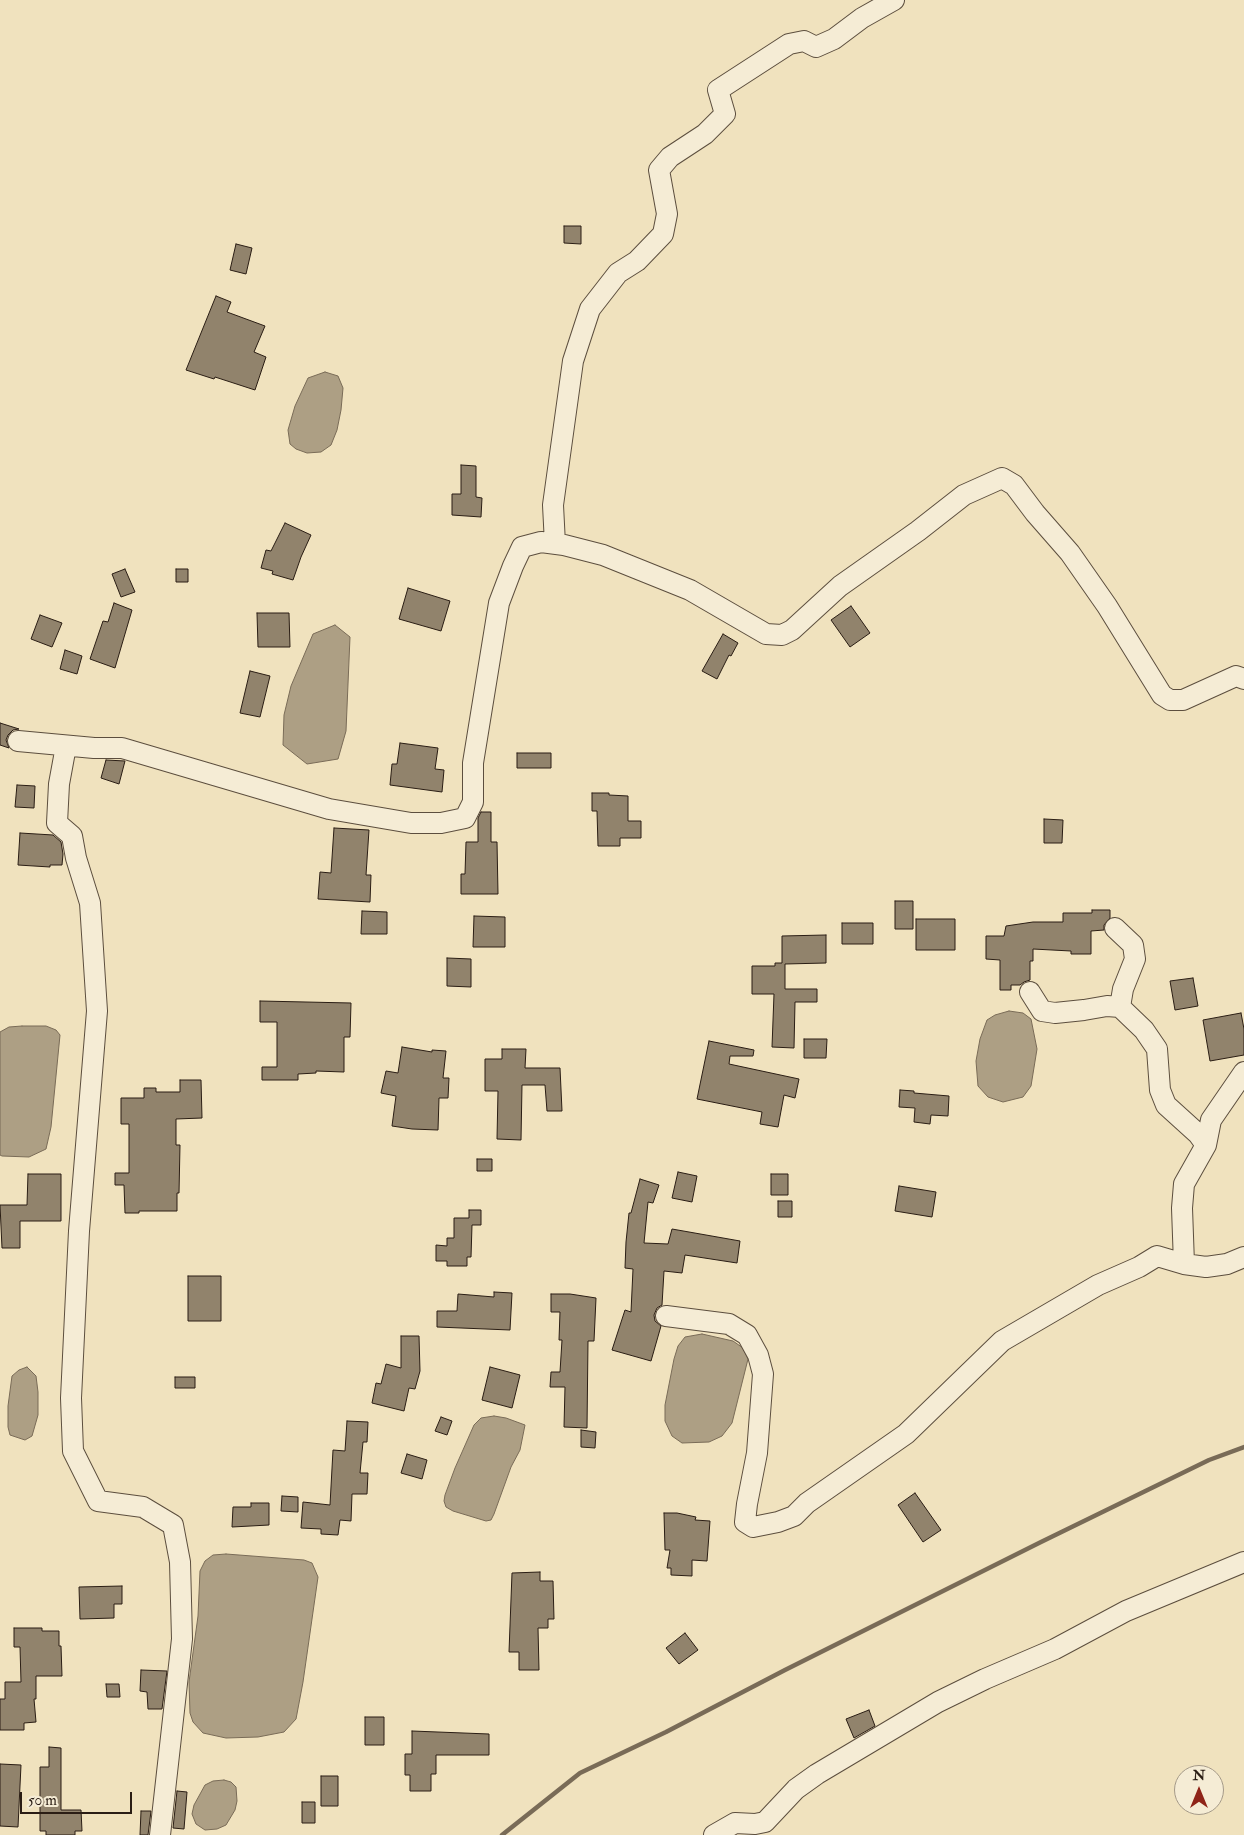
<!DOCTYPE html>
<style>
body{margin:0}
#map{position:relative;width:1244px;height:1835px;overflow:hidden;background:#f0e2be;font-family:"IM FELL Double Pica",serif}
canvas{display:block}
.north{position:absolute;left:1174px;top:1765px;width:50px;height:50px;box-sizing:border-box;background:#f5ecd5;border:1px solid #a49988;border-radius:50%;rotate:0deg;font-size:14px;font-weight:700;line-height:20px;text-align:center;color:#2a1d14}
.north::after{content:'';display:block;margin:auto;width:18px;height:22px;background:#8f2418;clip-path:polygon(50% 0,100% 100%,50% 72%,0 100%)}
.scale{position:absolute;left:20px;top:1792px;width:112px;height:22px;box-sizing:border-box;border:2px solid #2a1d14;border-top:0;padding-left:6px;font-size:15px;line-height:18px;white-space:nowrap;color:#2a1d14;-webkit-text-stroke:4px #f5ecd5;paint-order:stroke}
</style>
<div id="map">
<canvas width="1244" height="1835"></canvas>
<div class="north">N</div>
<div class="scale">50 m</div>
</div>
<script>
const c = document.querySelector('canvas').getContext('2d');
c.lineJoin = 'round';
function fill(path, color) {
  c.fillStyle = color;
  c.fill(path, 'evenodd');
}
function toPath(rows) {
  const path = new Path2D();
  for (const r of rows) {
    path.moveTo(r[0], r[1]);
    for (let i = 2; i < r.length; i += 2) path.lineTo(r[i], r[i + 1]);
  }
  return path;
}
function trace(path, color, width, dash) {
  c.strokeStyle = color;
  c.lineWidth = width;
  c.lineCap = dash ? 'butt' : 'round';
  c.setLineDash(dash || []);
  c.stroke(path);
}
const water = toPath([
 [325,372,338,376,343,388,341,410,337,430,331,445,321,452,307,453,296,449,290,444,288,430,295,406,308,378,325,372],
 [335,625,350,637,346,731,338,759,307,764,283,745,284,715,291,686,313,634,335,625],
 [1009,1011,1023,1013,1031,1019,1037,1049,1031,1086,1023,1097,1003,1102,988,1097,978,1086,976,1061,980,1039,987,1020,995,1015,1009,1011],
 [22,1026,46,1026,56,1030,60,1035,51,1127,46,1149,29,1157,2,1156,0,1155,0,1032,9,1027,22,1026],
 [702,1334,733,1341,743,1348,748,1359,732,1423,722,1436,709,1442,682,1443,672,1436,665,1421,665,1405,674,1359,678,1346,685,1337,702,1334],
 [27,1367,36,1376,38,1392,38,1415,32,1436,25,1440,10,1435,8,1427,8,1406,12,1376,19,1370,27,1367],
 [494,1416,506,1418,525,1425,520,1450,511,1467,494,1514,491,1520,486,1521,453,1511,446,1507,444,1501,445,1495,455,1468,474,1425,481,1418,494,1416],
 [226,1554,304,1560,312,1563,318,1577,303,1682,296,1719,284,1732,258,1737,226,1738,203,1733,193,1722,190,1713,189,1682,198,1616,200,1571,205,1561,213,1555,226,1554],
 [224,1780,231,1782,236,1787,237,1801,235,1810,226,1825,217,1829,205,1830,196,1824,192,1814,194,1805,205,1785,213,1781,224,1780]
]);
fill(water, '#ad9f84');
trace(water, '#796b57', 1);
trace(toPath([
 [502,1835,580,1773,666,1732,785,1670,1041,1542,1209,1460,1244,1447]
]), '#796b57', 4.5);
const building = toPath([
 [564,226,581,226,581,244,564,243,564,226],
 [236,244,252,248,246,274,230,270,236,244],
 [216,296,231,302,227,312,265,326,254,352,266,357,255,390,215,377,214,379,186,370,216,296],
 [461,465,476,466,476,497,482,498,481,517,452,515,452,494,461,494,461,465],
 [285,523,311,535,301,557,293,580,272,574,273,571,261,568,266,550,271,551,285,523],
 [125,569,135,592,121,597,112,574,125,569],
 [176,569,188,569,188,582,176,582,176,569],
 [408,588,450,601,441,631,399,619,408,588],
 [114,603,132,610,115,668,90,659,103,621,108,622,114,603],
 [851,606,870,633,850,647,831,620,851,606],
 [257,613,289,613,290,647,258,647,257,613],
 [40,615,62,623,52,647,31,639,40,615],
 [723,634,738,643,731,656,729,655,717,679,702,671,723,634],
 [65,650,82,656,77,674,60,669,65,650],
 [250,671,270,676,260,717,240,713,250,671],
 [0,723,19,729,13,730,8,735,6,740,9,748,0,745,0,723],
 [400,743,438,748,435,769,444,770,442,792,390,785,392,764,397,764,400,743],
 [517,753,551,753,551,768,517,768,517,753],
 [106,760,125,761,119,784,101,778,106,760],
 [17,785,35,786,34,808,15,807,17,785],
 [592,793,609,793,609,795,628,796,628,821,641,821,641,838,620,838,620,846,598,846,597,811,592,811,592,793],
 [481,812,491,812,491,842,497,842,498,894,461,894,461,874,465,874,466,842,478,842,478,818,481,812],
 [1044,819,1063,820,1062,843,1044,843,1044,819],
 [334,828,369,830,366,875,371,875,370,902,318,899,320,872,331,873,334,828],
 [20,833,53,835,61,842,63,854,62,865,50,865,50,867,18,865,20,833],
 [895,901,913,901,913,929,895,929,895,901],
 [1092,910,1110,910,1110,918,1104,925,1104,930,1091,931,1091,954,1071,954,1071,951,1033,949,1033,961,1030,961,1030,980,1024,982,1020,985,1011,985,1011,990,1000,990,1000,960,986,959,986,936,1004,936,1006,926,1033,922,1063,922,1063,913,1092,913,1092,910],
 [362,911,387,912,387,934,361,934,362,911],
 [474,916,505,917,505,947,473,947,474,916],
 [916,919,955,919,955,950,916,950,916,919],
 [842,923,873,923,873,944,842,944,842,923],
 [826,935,826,963,785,964,785,989,817,989,817,1002,795,1002,794,1048,772,1047,774,994,752,994,752,966,775,966,775,963,782,963,782,936,826,935],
 [447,958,471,959,471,987,447,986,447,958],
 [1193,978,1198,1006,1175,1010,1170,981,1193,978],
 [260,1001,351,1003,350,1037,344,1037,344,1072,316,1071,316,1073,298,1074,298,1080,262,1080,262,1067,277,1067,277,1022,260,1022,260,1001],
 [1241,1013,1244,1029,1244,1055,1210,1061,1203,1020,1241,1013],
 [804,1039,827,1039,826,1058,804,1058,804,1039],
 [709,1041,754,1050,753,1056,730,1056,729,1064,799,1079,795,1098,784,1095,778,1127,760,1124,762,1112,697,1099,709,1041],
 [402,1047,432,1052,432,1050,446,1051,443,1078,449,1078,448,1098,439,1098,438,1130,412,1129,392,1126,396,1096,381,1093,386,1071,398,1073,402,1047],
 [502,1049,526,1049,525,1068,560,1068,562,1111,547,1111,545,1085,522,1085,521,1140,497,1139,498,1091,485,1091,485,1059,502,1059,502,1049],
 [180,1080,201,1080,202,1118,176,1119,176,1145,180,1145,179,1193,177,1193,177,1211,139,1211,139,1213,125,1213,124,1185,115,1185,115,1173,129,1173,129,1124,121,1124,121,1098,144,1098,144,1088,156,1088,156,1092,180,1092,180,1080],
 [900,1090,914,1091,914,1093,949,1096,948,1116,931,1115,930,1124,914,1122,915,1108,899,1107,900,1090],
 [477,1159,492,1159,492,1171,477,1171,477,1159],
 [678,1172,697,1176,692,1202,672,1198,678,1172],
 [28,1174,61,1174,61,1221,20,1221,20,1248,2,1248,0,1205,27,1205,28,1174],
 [771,1174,788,1174,788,1195,771,1195,771,1174],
 [640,1179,659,1185,653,1203,648,1202,644,1243,668,1244,672,1229,740,1241,737,1263,685,1255,682,1273,664,1271,662,1305,657,1308,654,1315,655,1321,661,1326,651,1361,612,1350,625,1310,631,1312,633,1269,625,1268,626,1242,629,1213,631,1213,640,1179],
 [899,1186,936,1192,932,1217,895,1211,899,1186],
 [778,1201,792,1201,792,1217,778,1217,778,1201],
 [469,1210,481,1210,481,1225,472,1225,471,1257,467,1257,467,1266,447,1266,447,1261,436,1261,436,1245,447,1246,447,1238,454,1238,454,1218,469,1218,469,1210],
 [188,1276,221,1276,221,1321,188,1321,188,1276],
 [494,1292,512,1293,510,1330,437,1327,437,1311,457,1311,458,1294,494,1297,494,1292],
 [551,1294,570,1294,596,1298,594,1341,588,1341,587,1428,564,1427,565,1387,550,1387,551,1372,560,1372,562,1340,559,1340,560,1312,551,1312,551,1294],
 [401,1336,419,1336,420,1371,415,1389,409,1388,404,1411,372,1403,376,1383,381,1384,386,1364,401,1368,401,1336],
 [490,1367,520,1375,512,1408,482,1400,490,1367],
 [175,1377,195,1377,195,1388,175,1388,175,1377],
 [441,1417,452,1421,447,1435,435,1431,441,1417],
 [347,1421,368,1422,367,1442,363,1442,360,1473,368,1473,367,1494,352,1494,351,1521,340,1520,338,1535,321,1534,321,1529,301,1528,303,1502,330,1505,333,1450,345,1451,347,1421],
 [581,1430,596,1432,595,1448,581,1447,581,1430],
 [407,1454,427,1460,422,1479,401,1473,407,1454],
 [915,1493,941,1530,923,1542,898,1505,915,1493],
 [282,1496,298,1497,298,1512,281,1511,282,1496],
 [251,1503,269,1503,269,1525,232,1527,233,1507,251,1507,251,1503],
 [664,1513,677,1513,696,1517,695,1520,710,1521,707,1561,692,1560,692,1576,671,1575,671,1568,667,1568,670,1550,665,1550,664,1513],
 [540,1572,540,1581,553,1581,554,1619,548,1619,548,1628,538,1628,539,1670,519,1670,519,1652,509,1652,512,1573,540,1572],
 [122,1586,122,1604,114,1604,114,1618,80,1619,79,1587,122,1586],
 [14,1628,42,1628,42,1631,59,1631,59,1646,61,1646,62,1676,36,1676,36,1699,34,1699,36,1722,24,1723,24,1730,0,1730,0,1699,5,1699,5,1682,21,1682,20,1647,14,1647,14,1628],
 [685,1633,698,1650,679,1664,666,1648,685,1633],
 [141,1670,167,1671,162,1709,148,1709,147,1692,140,1691,141,1670],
 [106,1684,119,1684,120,1697,107,1697,106,1684],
 [869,1710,875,1726,854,1738,846,1719,869,1710],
 [365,1717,384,1717,384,1745,365,1745,365,1717],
 [412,1731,489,1734,489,1755,436,1755,436,1774,431,1774,431,1791,410,1791,410,1775,405,1775,405,1754,412,1754,412,1731],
 [49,1747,61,1748,61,1810,81,1810,82,1831,75,1831,75,1835,46,1835,46,1831,40,1831,40,1767,49,1767,49,1747],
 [0,1764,21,1765,18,1827,0,1826,0,1764],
 [321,1776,338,1776,338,1806,321,1806,321,1776],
 [177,1791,187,1792,184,1829,173,1828,177,1791],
 [302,1802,315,1802,315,1823,302,1823,302,1802],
 [141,1811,151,1811,148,1835,140,1835,141,1811]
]);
fill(building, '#91836c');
trace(building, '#2a1d14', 1);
const minor = toPath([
 [555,544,553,505,573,361,590,309,618,273,637,261,663,234,667,214,659,170,670,157,705,134,725,114,718,90,789,44,804,41,816,47,834,39,862,18,894,0],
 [18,741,94,748,122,748,329,809,411,823,441,823,465,818,473,802,473,763,499,603,513,566,522,547,541,542,564,545,603,555,690,590,766,634,782,635,792,630,840,586,918,531,964,495,1002,478,1014,485,1035,513,1070,553,1107,606,1162,695,1170,700,1183,700,1236,676,1244,679],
 [66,746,59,784,57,823,72,836,76,858,90,903,97,1011,79,1231,71,1398,73,1451,98,1501,143,1507,173,1525,180,1562,182,1639,160,1835],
 [1115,928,1133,945,1135,959,1123,989,1120,1007,1144,1030,1157,1049,1160,1090,1166,1105,1198,1134,1206,1145],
 [1030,992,1042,1011,1055,1013,1084,1010,1107,1006,1120,1007],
 [1184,1264,1182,1208,1184,1184,1206,1145,1211,1120,1244,1072],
 [666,1316,729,1324,747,1335,758,1355,763,1374,757,1453,747,1504,745,1522,753,1527,778,1522,794,1516,807,1503,906,1434,1002,1341,1098,1285,1139,1267,1157,1256,1184,1264,1206,1267,1227,1264,1244,1257],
 [714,1835,735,1823,755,1824,765,1822,796,1789,817,1774,938,1702,985,1679,1055,1649,1126,1611,1244,1562]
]);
trace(minor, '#5c4e3e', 22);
trace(minor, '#f5ecd5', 20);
</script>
